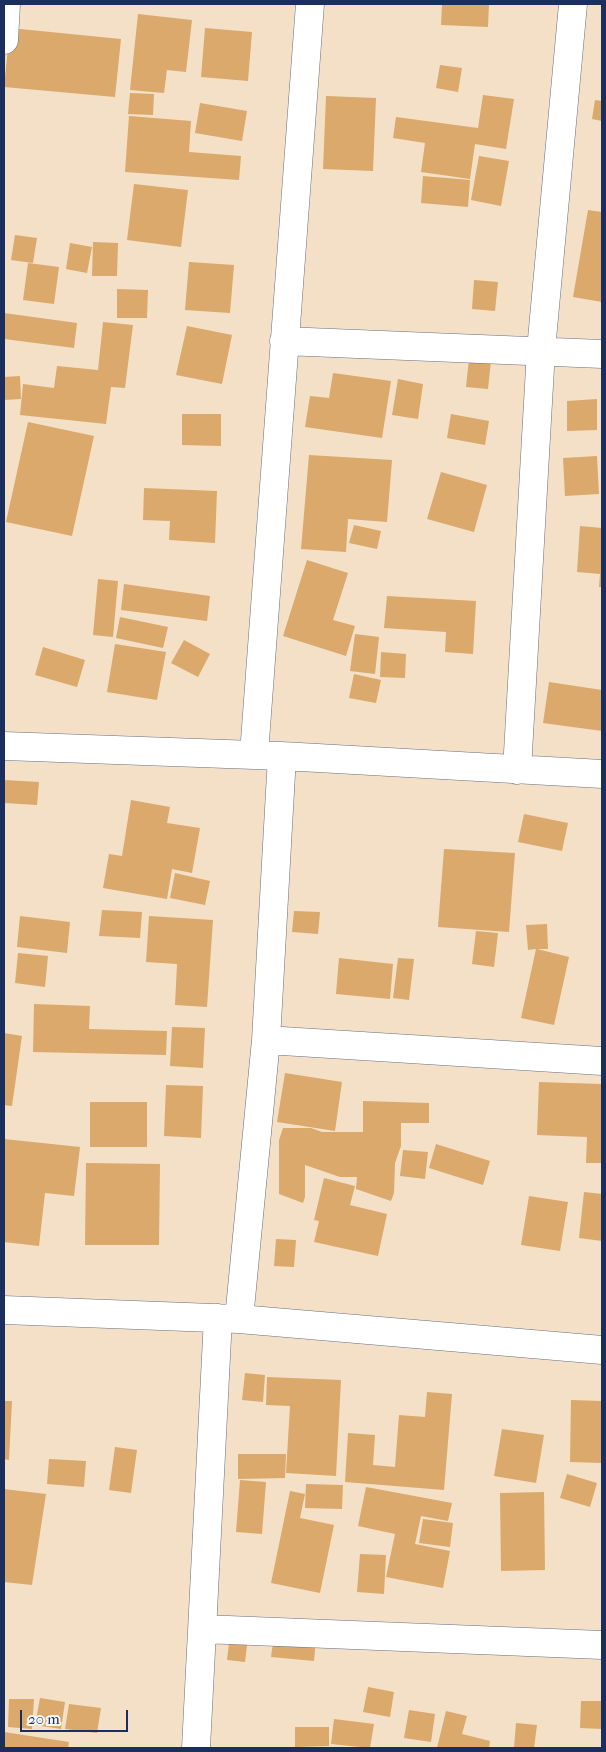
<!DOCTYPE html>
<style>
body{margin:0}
#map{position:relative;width:606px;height:1752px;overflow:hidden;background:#f4e0c7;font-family:"IM FELL French Canon",serif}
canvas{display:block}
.frame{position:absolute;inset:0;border:5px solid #1b2f5e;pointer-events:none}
.scale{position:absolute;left:20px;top:1710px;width:108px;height:22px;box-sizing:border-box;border:2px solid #1b2f5e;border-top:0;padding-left:6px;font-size:15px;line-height:18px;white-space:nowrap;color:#1b2f5e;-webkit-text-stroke:4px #f6f6f2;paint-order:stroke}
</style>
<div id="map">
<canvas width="606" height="1752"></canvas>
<div class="frame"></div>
<div class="scale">20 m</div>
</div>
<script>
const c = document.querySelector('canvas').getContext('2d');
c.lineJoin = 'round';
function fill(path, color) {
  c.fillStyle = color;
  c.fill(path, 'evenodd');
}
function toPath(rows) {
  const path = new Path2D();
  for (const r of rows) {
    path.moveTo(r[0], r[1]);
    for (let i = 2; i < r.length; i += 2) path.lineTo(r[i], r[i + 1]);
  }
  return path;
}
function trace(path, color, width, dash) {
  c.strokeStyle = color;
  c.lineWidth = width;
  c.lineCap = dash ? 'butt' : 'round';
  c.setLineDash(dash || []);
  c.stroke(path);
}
fill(toPath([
 [442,4,489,4,488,27,441,25],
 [138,14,192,20,186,72,167,70,164,93,130,90],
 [10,28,121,39,115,97,4,87],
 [205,28,252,32,248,81,201,77],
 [440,65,462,68,458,92,436,88],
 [130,93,154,94,153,115,128,114],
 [483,95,514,99,506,149,475,144,470,179,421,172,425,143,393,138,396,117,478,128],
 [326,96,376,98,373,171,323,169],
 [595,100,602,101,602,121,592,119],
 [200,103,247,111,242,141,195,133],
 [129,116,191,121,189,152,241,156,239,180,125,172],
 [479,156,509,161,501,206,471,200],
 [423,176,470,180,468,207,421,203],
 [134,184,188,190,181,247,127,240],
 [588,210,602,212,602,302,573,297],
 [15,235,37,238,33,263,11,260],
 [93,242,118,243,117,276,92,276],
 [70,243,92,247,87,273,66,269],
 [189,262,234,265,230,313,185,310],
 [28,263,59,267,54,304,23,300],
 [474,280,498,282,495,311,472,309],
 [117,289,148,290,147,318,117,318],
 [4,313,77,323,74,348,4,339],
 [103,322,133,325,125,388,111,387,106,424,20,415,23,384,54,388,57,366,98,370],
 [187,326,232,335,222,384,176,375],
 [469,359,491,361,488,389,466,387],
 [333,373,391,381,382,438,305,427,310,396,329,398],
 [20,376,21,399,4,400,4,377],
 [398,379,423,384,418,419,392,415],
 [597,399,597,430,567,431,567,401],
 [182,414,221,414,221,446,182,445],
 [451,414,489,421,485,445,447,438],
 [28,422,94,436,72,536,6,522],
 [309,455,392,460,387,522,348,519,346,552,301,549],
 [597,456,599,494,565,496,563,458],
 [441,472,487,485,474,532,427,519],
 [144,488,217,491,215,543,169,540,170,521,143,520],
 [354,525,381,531,377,549,349,543],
 [580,526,602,528,602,587,599,587,600,574,577,572],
 [307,560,348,573,333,620,355,626,346,656,283,636],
 [98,579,118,581,113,637,93,635],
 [124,584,210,596,207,621,121,610],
 [387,596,476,601,473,654,445,652,446,632,384,628],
 [120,617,168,627,163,648,116,638],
 [355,634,379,637,375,674,350,671],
 [184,640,210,654,198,677,171,663],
 [115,644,166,652,157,700,107,692],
 [43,647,85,660,77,687,35,675],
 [381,652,406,654,405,678,380,677],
 [354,674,381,680,376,703,349,698],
 [549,682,602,690,602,731,543,723],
 [4,780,39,782,37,805,4,803],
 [131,800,170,807,167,823,200,828,192,873,172,869,167,899,103,888,109,854,122,856],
 [524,814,568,823,562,851,518,842],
 [444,849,515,853,509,932,438,927],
 [175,873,210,881,205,905,170,898],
 [102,910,142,912,140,938,99,936],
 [294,911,320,912,318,934,292,932],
 [20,916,70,922,67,953,17,947],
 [149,916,213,920,207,1007,175,1005,177,964,146,962],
 [547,924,548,949,537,949,569,957,554,1025,521,1018,536,949,528,950,526,925],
 [476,931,498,933,494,967,472,964],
 [18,953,48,956,45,987,15,983],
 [339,958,393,964,390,999,336,994],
 [398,958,414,959,409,1000,393,998],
 [34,1004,90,1006,89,1029,167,1031,166,1055,33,1052],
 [172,1027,205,1028,203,1068,170,1066],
 [4,1033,22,1036,12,1106,4,1105],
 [285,1073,342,1082,335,1131,277,1122],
 [539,1082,602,1084,602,1163,586,1163,587,1137,537,1135],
 [166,1085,203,1086,201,1138,164,1136],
 [363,1101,429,1103,429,1123,401,1123,401,1146,395,1163,394,1193,391,1201,356,1189,357,1177,340,1177,305,1165,305,1197,303,1203,279,1194,279,1140,283,1128,311,1128,322,1132,363,1132],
 [90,1102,147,1102,147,1147,90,1147],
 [4,1139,80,1147,74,1196,45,1193,39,1246,4,1242],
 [436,1144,490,1161,483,1185,429,1168],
 [403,1150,428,1152,425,1179,400,1176],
 [86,1163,160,1164,159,1245,85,1245],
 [324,1178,355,1186,350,1205,387,1214,378,1256,314,1242,319,1221,314,1220],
 [584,1192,602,1194,602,1241,579,1238],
 [529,1196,568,1202,560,1251,521,1245],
 [276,1239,296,1240,294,1267,274,1266],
 [245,1373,265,1375,263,1402,242,1400],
 [267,1377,341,1380,336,1476,286,1473,290,1406,266,1405],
 [427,1392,452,1394,444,1490,345,1482,348,1433,375,1435,373,1465,395,1467,399,1415,425,1417],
 [571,1400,602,1401,602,1463,570,1462],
 [4,1401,12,1401,9,1460,4,1459],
 [502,1429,544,1435,536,1483,494,1476],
 [115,1447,137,1450,131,1493,109,1490],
 [238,1454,286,1454,285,1478,238,1479],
 [49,1459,86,1461,84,1487,47,1484],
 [567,1474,597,1483,590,1507,560,1498],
 [240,1480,266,1482,262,1534,236,1532],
 [306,1484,343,1485,342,1509,305,1508],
 [366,1487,452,1503,448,1521,421,1516,415,1544,450,1551,443,1588,386,1577,395,1534,358,1526],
 [4,1489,46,1494,32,1585,4,1582],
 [290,1491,305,1494,300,1518,334,1525,320,1593,271,1583],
 [544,1492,545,1570,501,1571,500,1493],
 [423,1519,453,1523,450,1547,419,1543],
 [360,1554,386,1555,384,1594,357,1592],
 [230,1635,248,1637,245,1662,227,1660],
 [274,1635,316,1640,314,1661,271,1657],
 [368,1687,394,1692,390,1717,363,1712],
 [40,1698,65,1702,61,1729,35,1725],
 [9,1699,34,1699,32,1729,8,1727],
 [581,1701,602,1701,602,1729,580,1728],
 [69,1704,101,1708,97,1733,65,1729],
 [409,1710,435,1714,431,1742,404,1738],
 [446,1711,467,1716,462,1734,490,1741,489,1748,437,1748],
 [334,1719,374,1724,370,1748,331,1744],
 [516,1723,537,1725,534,1748,514,1748],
 [295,1727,329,1727,329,1746,295,1747],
 [4,1732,69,1742,68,1748,4,1748]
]), '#daa96b');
const minor = toPath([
 [4,40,6,4],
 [284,341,602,354],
 [4,746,282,756,602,774],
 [254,754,310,4],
 [517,770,541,350,573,4],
 [266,1040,602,1061],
 [4,1310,239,1319,602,1350],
 [239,1319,266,1040,282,756],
 [203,1629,602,1645],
 [196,1748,218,1318]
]);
trace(minor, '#676d83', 29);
trace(minor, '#fff', 28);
</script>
